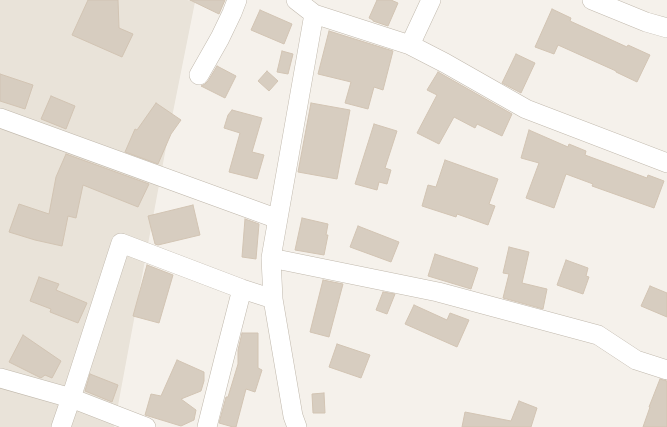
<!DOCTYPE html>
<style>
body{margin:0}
canvas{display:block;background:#f5f1eb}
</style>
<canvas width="667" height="427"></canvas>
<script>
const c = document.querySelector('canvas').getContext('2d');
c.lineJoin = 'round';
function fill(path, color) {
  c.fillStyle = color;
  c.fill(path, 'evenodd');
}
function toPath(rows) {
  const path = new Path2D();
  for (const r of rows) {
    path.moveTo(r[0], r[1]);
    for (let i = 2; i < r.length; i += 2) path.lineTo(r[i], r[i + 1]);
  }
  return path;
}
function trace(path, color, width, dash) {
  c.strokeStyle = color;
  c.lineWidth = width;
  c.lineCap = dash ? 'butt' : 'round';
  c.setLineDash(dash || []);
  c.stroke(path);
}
fill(toPath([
 [0,0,187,0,195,2,167,142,114,427,0,427]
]), '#e9e3d9');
const building = toPath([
 [88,0,118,0,119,28,133,34,122,57,72,35,88,0],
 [190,0,225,0,219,14,190,0],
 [377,0,391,0,398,3,388,26,373,21,373,20,369,18,377,0],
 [552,9,571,18,570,21,627,47,628,45,650,55,637,82,616,72,616,71,558,45,554,54,535,47,552,9],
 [260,10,292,24,284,44,251,30,260,10],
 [329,31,393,51,383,90,374,87,368,109,345,103,351,82,318,74,329,31],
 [282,51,293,54,288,74,277,72,282,51],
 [516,54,535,63,521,93,502,83,516,54],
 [217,66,236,76,225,98,201,86,205,84,208,81,217,66],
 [267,71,278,81,269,91,258,81,267,71],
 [438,72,512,114,502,136,477,124,475,128,454,117,439,144,417,133,437,95,427,90,438,72],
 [0,74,33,85,25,109,0,101,0,74],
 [51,96,75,106,66,129,41,119,51,96],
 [156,103,181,120,171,134,158,164,125,152,135,129,137,130,156,103],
 [311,103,350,110,337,179,298,172,311,103],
 [232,110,262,118,252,152,264,155,257,179,229,172,240,133,224,128,228,115,232,110],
 [374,124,397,131,385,168,391,170,387,184,379,182,377,190,355,184,374,124],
 [529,130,568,147,569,144,586,151,585,155,647,178,648,175,664,181,654,208,592,186,593,184,566,174,554,208,526,198,539,163,521,158,529,130],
 [66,154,149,184,138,207,83,185,76,218,68,216,62,246,35,240,9,232,19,204,49,214,56,177,66,154],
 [445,160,498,179,489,204,495,206,488,225,457,214,456,217,422,206,428,185,436,187,445,160],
 [193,205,200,235,158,245,155,244,148,216,193,205],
 [302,218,328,224,326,235,328,235,324,255,295,250,302,218],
 [245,219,259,224,256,259,242,257,245,219],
 [358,226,399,242,391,262,350,247,358,226],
 [509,247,529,252,522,283,547,289,543,309,503,298,509,274,503,273,509,247],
 [435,254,478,268,471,289,428,276,435,254],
 [566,260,588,268,586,276,589,277,583,294,557,285,566,260],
 [147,265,173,275,159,323,133,316,147,265],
 [39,277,59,284,56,290,87,303,78,323,50,312,51,309,30,301,39,277],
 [323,280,343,284,329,337,310,332,323,280],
 [650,286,667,293,667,317,641,306,650,286],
 [383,292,395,294,387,314,376,310,383,292],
 [414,305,447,320,450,313,469,320,457,347,405,324,414,305],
 [242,333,258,333,258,368,262,370,255,392,246,389,236,427,233,427,219,423,226,397,228,397,238,364,238,350,242,333],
 [23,335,61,361,52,378,45,375,41,378,9,362,23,335],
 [337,344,370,355,361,378,329,367,337,344],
 [177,360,204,372,204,381,201,391,181,399,196,410,194,420,181,426,145,415,151,394,161,396,177,360],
 [90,374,118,385,112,402,85,391,90,374],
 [660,379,667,381,667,427,643,427,650,407,649,407,660,379],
 [324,393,325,413,313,413,312,394,324,393],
 [519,401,537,408,531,427,462,427,465,412,511,421,519,401]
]);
fill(building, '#d7cdc0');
trace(building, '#d2c4b3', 1);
const minor = toPath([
 [296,0,314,14,410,45,445,63,526,109,667,163],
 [592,0,646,22,667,28],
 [410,45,431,0],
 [199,75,220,38,232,13,237,0],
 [0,118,278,219],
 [271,258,438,292,598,335,636,360,667,370],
 [0,378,71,398,121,243,242,289,273,299],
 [61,427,71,398,146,427],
 [207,427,224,359,242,289],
 [297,427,293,416,273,299,271,258,314,14]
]);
trace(minor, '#c1b9ad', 20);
trace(minor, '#fff', 19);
</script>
